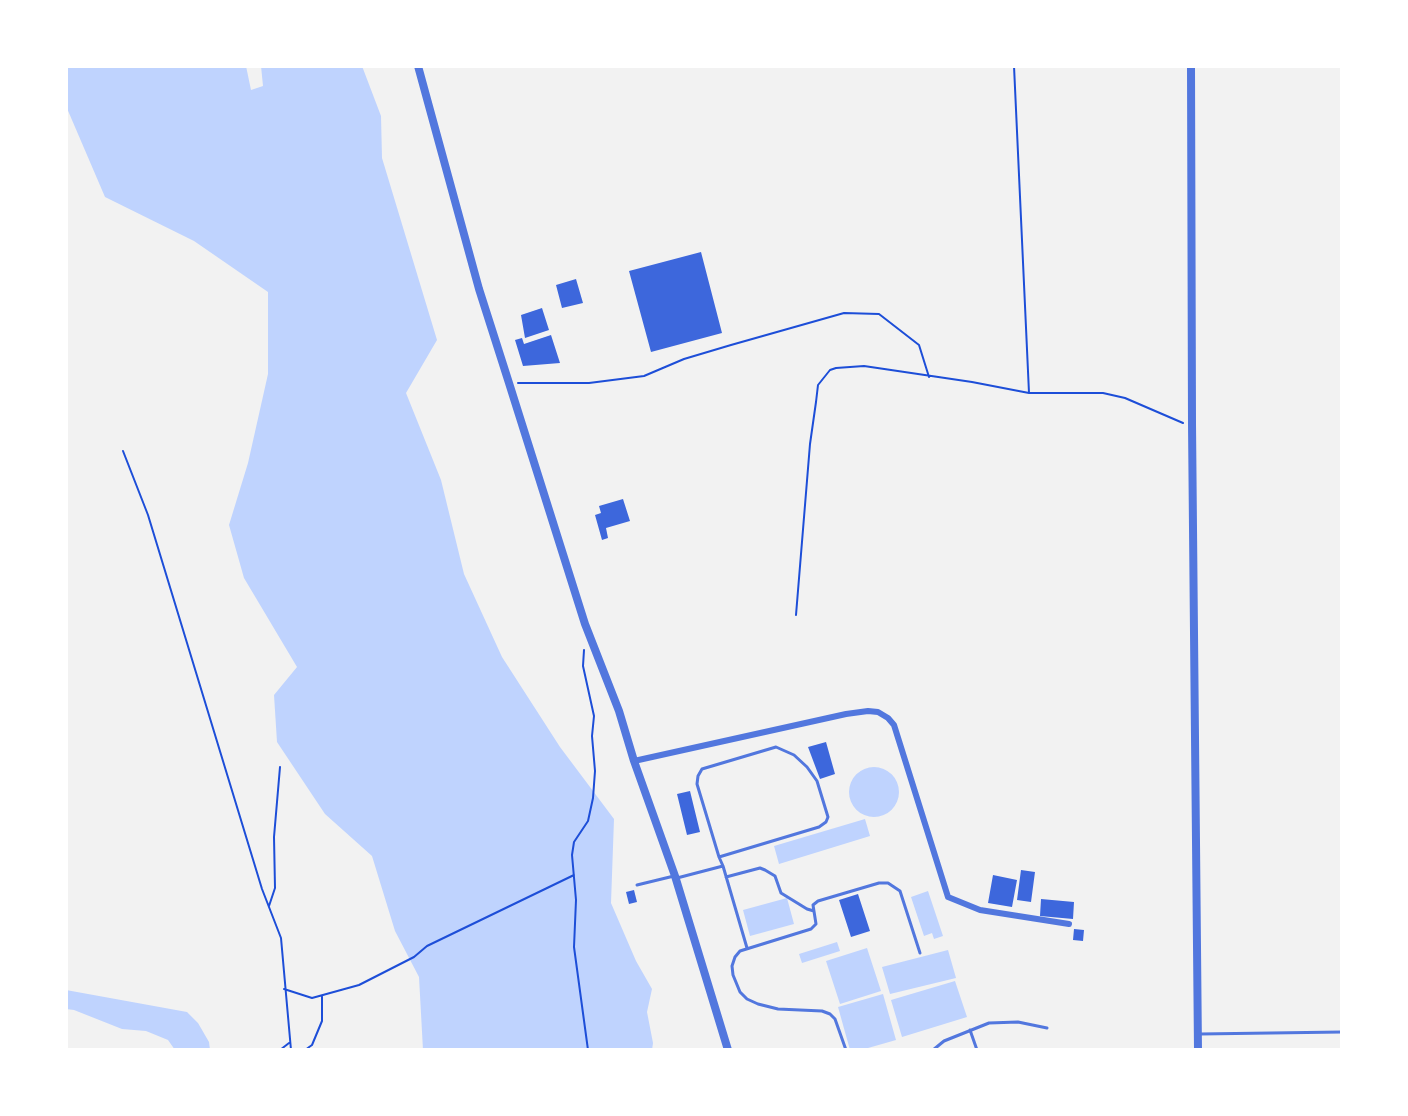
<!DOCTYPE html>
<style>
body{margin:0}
#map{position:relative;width:1408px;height:1116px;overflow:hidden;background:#f2f2f2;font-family:"Titillium Web",sans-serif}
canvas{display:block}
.frame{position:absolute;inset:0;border:68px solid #fff;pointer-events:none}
</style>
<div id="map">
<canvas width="1408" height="1116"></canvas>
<div class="frame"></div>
</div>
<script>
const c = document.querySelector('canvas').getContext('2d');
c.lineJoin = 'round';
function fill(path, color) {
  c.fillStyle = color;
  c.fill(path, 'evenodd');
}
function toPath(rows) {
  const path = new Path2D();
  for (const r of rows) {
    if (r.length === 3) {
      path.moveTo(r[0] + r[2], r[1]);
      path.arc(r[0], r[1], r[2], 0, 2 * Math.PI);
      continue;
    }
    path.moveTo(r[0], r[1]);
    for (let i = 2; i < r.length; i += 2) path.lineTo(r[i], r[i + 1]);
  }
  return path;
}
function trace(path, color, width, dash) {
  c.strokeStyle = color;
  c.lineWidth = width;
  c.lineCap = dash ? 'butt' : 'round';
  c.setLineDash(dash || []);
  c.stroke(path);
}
fill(toPath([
 [66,66,246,66,251,90,263,86,261,66,362,66,381,116,382,158,437,340,406,393,441,480,464,574,502,657,560,747,614,819,611,903,636,961,652,989,647,1012,653,1043,652,1050,423,1050,419,977,395,931,372,856,325,814,277,742,274,695,297,667,244,578,229,525,248,463,268,374,268,292,194,241,105,197,66,106],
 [874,792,25],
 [865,819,870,836,779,864,774,846],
 [928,891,943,936,934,939,932,933,924,936,911,897],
 [787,898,794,924,750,936,743,910],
 [837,942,840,951,802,963,799,954],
 [867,948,881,991,840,1004,826,961],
 [948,950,956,978,890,994,882,967],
 [955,981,967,1017,902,1037,891,1000],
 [66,990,187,1012,198,1023,209,1042,210,1050,175,1050,168,1040,146,1031,122,1029,74,1010,66,1009],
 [883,994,896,1040,861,1050,850,1050,838,1007]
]), '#bfd3fe');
fill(toPath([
 [701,252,722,333,651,352,629,271],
 [576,279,583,303,562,308,556,285],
 [542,308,549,330,525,338,521,315],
 [551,335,560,363,523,366,515,340,522,338,524,344],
 [623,499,630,521,606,528,608,538,602,540,595,515,601,513,599,506],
 [826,742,835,774,820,779,808,747],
 [690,791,700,832,687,835,677,794],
 [1021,870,1035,872,1031,902,1017,900],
 [993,875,1017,880,1012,907,988,903],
 [634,890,637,902,629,904,626,892],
 [858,894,870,931,851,937,839,900],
 [1041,899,1074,902,1073,919,1040,916],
 [1074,929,1084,930,1083,941,1073,940]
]), '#3d67dc');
trace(toPath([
 [1014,66,1029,393],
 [518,383,589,383,644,376,684,359,731,345,844,313,879,314,919,345,929,377],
 [123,451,148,515,262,889,281,938,291,1050],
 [796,615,810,444,816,402,818,385,830,370,836,368,864,366,972,382,1029,393,1103,393,1125,398,1183,423],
 [584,650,583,666,594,716,592,736,595,771,593,798,588,821,574,842,572,855,576,900,574,947,588,1050],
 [269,906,275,888,274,837,280,767],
 [284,989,312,998,359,985,414,957,427,946,574,875],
 [280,1050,289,1043],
 [305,1050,312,1045,322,1021,322,996]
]), '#1d4ed8', 2);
trace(toPath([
 [719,857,819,827,826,822,828,817,817,781,807,767,794,755,776,747,702,769,698,776,697,784,719,857,723,866,747,948],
 [726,877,760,868,765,870,775,876,781,893,807,909,814,911],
 [677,878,723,866],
 [637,885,674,876],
 [970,1030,977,1050],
 [1200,1034,1342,1032],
 [846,1050,835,1019,830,1014,822,1011,778,1009,758,1004,747,999,740,992,733,975,732,966,735,957,740,951,811,929,816,924,813,905,818,901,879,883,888,883,900,891,920,953],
 [933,1050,944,1041,989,1023,1018,1022,1047,1028]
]), '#5277de', 3);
trace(toPath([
 [634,761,846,714,868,711,878,712,888,718,894,725,948,897,980,910,1069,924]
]), '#5277de', 6);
trace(toPath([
 [418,66,479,289,509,383,585,624,619,711,634,761,675,876,728,1050],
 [1191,66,1192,424,1198,1050]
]), '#5277de', 8);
</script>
